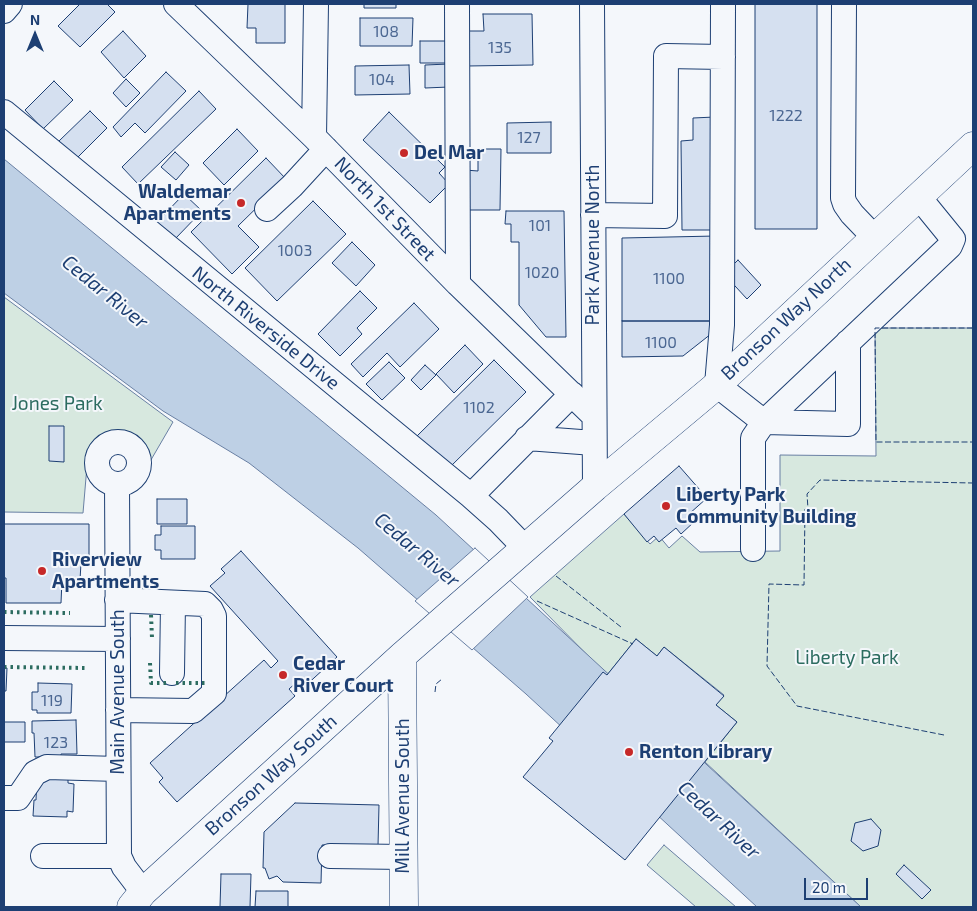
<!DOCTYPE html>
<style>
body{margin:0}
#map{position:relative;width:977px;height:911px;overflow:hidden;background:#f4f7fb;font-family:"Exo 2",sans-serif}
canvas{display:block}
.frame{position:absolute;inset:0;border:5px solid #1d3f73;pointer-events:none}
.north{position:absolute;left:10px;top:10px;width:50px;height:50px;-webkit-text-stroke:4px #f4f7fb;paint-order:stroke;rotate:0deg;font-size:14px;font-weight:700;line-height:20px;text-align:center;color:#1d3f73}
.north::after{content:'';display:block;margin:auto;width:18px;height:22px;background:#1d3f73;clip-path:polygon(50% 0,100% 100%,50% 72%,0 100%)}
.scale{position:absolute;left:804px;top:878px;width:64px;height:22px;box-sizing:border-box;border:2px solid #1d3f73;border-top:0;padding-left:6px;font-size:15px;line-height:18px;white-space:nowrap;color:#1d3f73;-webkit-text-stroke:4px #f4f7fb;paint-order:stroke}
</style>
<div id="map">
<canvas width="977" height="911"></canvas>
<div class="frame"></div>
<div class="north">N</div>
<div class="scale">20 m</div>
</div>
<script>
const c = document.querySelector('canvas').getContext('2d');
c.lineJoin = 'round';
function fill(path, color) {
  c.fillStyle = color;
  c.fill(path, 'evenodd');
}
function toPath(rows) {
  const path = new Path2D();
  for (const r of rows) {
    if (r.length === 3) {
      path.moveTo(r[0] + r[2], r[1]);
      path.arc(r[0], r[1], r[2], 0, 2 * Math.PI);
      continue;
    }
    path.moveTo(r[0], r[1]);
    for (let i = 2; i < r.length; i += 2) path.lineTo(r[i], r[i + 1]);
  }
  return path;
}
function trace(path, color, width, dash) {
  c.strokeStyle = color;
  c.lineWidth = width;
  c.lineCap = dash ? 'butt' : 'round';
  c.setLineDash(dash || []);
  c.stroke(path);
}
function label(font, color, halo, rows, align = 'center') {
  c.font = font + ' "Exo 2",sans-serif';
  c.lineWidth = 4;
  c.setLineDash([]);
  c.textBaseline = 'middle';
  c.strokeStyle = halo;
  c.fillStyle = color;
  for (const [text, x, y, turn = 0] of rows) {
    c.save();
    c.translate(x, y);
    c.rotate((+turn || 0) * Math.PI / 180);
    c.textAlign = isNaN(turn) ? turn : align;
    if (halo) c.strokeText(text, 0, 0);
    c.fillText(text, 0, 0);
    c.restore();
  }
}
const green = toPath([
 [4,297,173,422,148,465,145,445,135,435,128,432,117,431,110,432,97,440,92,446,88,454,83,513,4,512,4,297],
 [875,328,973,328,973,907,861,907,705,762,737,722,716,705,724,695,664,647,657,656,636,639,607,675,530,597,624,514,650,544,659,536,669,548,682,536,700,552,780,551,780,455,876,456,875,328],
 [664,845,736,907,696,907,647,865,664,845]
]);
fill(green, '#d7e8df');
trace(green, '#687fa3', 1);
const water = toPath([
 [4,159,436,515,861,907,757,907,526,694,358,548,249,463,163,411,4,293,4,159]
]);
fill(water, '#bed0e5');
trace(water, '#687fa3', 1);
const pier = toPath([
 [475,548,528,597,472,650,415,601,475,548]
]);
fill(pier, '#f4f7fb');
trace(pier, '#687fa3', 1);
const building = toPath([
 [80,4,107,4,115,12,80,47,58,26,80,4],
 [233,4,285,4,285,43,256,43,256,28,247,28,248,4,233,4],
 [364,4,396,4,396,8,364,8,364,4],
 [755,4,817,4,817,229,755,229,755,4],
 [483,14,532,14,533,65,467,66,467,31,484,31,483,14],
 [360,18,413,18,412,46,360,46,360,18],
 [123,31,146,56,124,78,101,52,123,31],
 [420,41,449,41,449,63,420,63,420,41],
 [449,64,449,87,425,88,425,65,449,64],
 [409,65,410,94,355,95,355,66,409,65],
 [166,72,186,91,145,133,135,123,121,137,113,127,166,72],
 [126,79,140,93,126,107,113,93,126,79],
 [54,81,73,100,43,129,25,110,54,81],
 [199,91,216,109,138,184,122,167,199,91],
 [90,111,107,128,76,159,59,141,90,111],
 [389,112,445,167,439,173,449,184,430,203,363,140,389,112],
 [715,117,716,230,682,230,681,141,693,140,693,118,715,117],
 [551,122,551,153,507,153,507,123,551,122],
 [237,129,258,151,224,185,203,163,237,129],
 [478,149,501,149,500,210,465,210,465,170,478,171,478,149],
 [175,152,189,165,176,180,161,167,175,152],
 [266,158,286,179,238,226,259,247,232,274,191,232,266,158],
 [184,194,202,211,175,239,157,222,184,194],
 [313,201,346,234,277,301,245,268,313,201],
 [506,211,564,211,566,337,546,337,519,305,519,242,511,242,511,224,505,224,506,211],
 [716,236,716,321,622,321,622,238,716,236],
 [352,242,375,265,356,286,332,263,352,242],
 [738,260,761,285,747,299,724,274,738,260],
 [360,291,377,308,357,328,362,334,340,356,318,334,360,291],
 [414,303,439,329,400,367,387,353,363,377,351,364,414,303],
 [622,321,716,321,716,330,683,356,622,357,622,321],
 [465,345,483,364,454,393,436,374,465,345],
 [494,360,526,392,449,468,417,436,494,360],
 [389,362,405,378,382,400,366,384,389,362],
 [425,365,436,375,421,390,411,380,425,365],
 [49,426,64,426,64,462,49,461,49,426],
 [679,466,707,498,689,514,695,521,681,534,676,528,659,542,654,536,647,542,624,514,679,466],
 [157,499,187,499,187,524,157,524,157,499],
 [4,524,89,524,89,563,81,563,80,580,62,580,61,603,6,603,6,578,4,578,4,524],
 [161,526,195,526,195,559,161,559,161,550,155,550,155,535,161,535,161,526],
 [241,551,337,657,303,688,297,682,289,689,295,696,177,802,159,782,163,778,150,763,264,660,271,668,278,661,210,586,225,573,221,569,241,551],
 [636,639,657,656,664,647,724,696,716,705,737,722,625,860,523,777,553,741,549,738,603,672,607,675,636,639],
 [4,668,7,668,6,691,4,691,4,668],
 [38,683,72,684,71,713,37,713,37,710,32,710,32,692,38,692,38,683],
 [76,720,77,754,61,754,61,757,35,757,34,733,32,733,32,721,76,720],
 [4,722,25,722,25,742,4,742,4,722],
 [37,776,68,778,68,783,74,784,73,812,67,811,67,817,33,816,34,800,36,800,37,776],
 [295,803,379,805,378,846,322,845,321,883,283,882,277,876,269,879,265,868,263,868,264,832,295,803],
 [871,819,881,830,878,846,863,851,851,841,855,823,871,819],
 [904,865,931,890,922,899,896,874,904,865],
 [221,874,251,874,250,907,220,907,221,874],
 [256,891,288,891,288,907,255,907,256,891]
]);
fill(building, '#d5e0f0');
trace(building, '#1d3f73', 1);
const minor = toPath([
 [176,4,314,137,458,284,593,415],
 [457,4,458,284],
 [592,4,595,487],
 [723,4,722,325,717,385,764,422,753,438,753,549],
 [844,4,843,198,845,204,852,214,874,237],
 [4,11,10,4],
 [4,112,471,496,498,520,525,548],
 [314,137,316,4],
 [267,209,292,186,326,149],
 [593,215,665,216,666,56,723,57],
 [848,342,848,424,764,422,950,246,953,239,918,196],
 [527,438,594,443],
 [118,463,21],
 [117,484,119,856,124,867,143,892],
 [471,496,572,394],
 [117,600,205,604,211,610,214,616,214,693,193,711,118,710],
 [4,638,118,639],
 [172,673,173,603],
 [4,798,18,798,35,773,47,767,118,769],
 [43,856,119,856],
 [330,856,404,857]
]);
const major = toPath([
 [402,656,404,907],
 [131,907,143,892,402,656,595,487,717,385,973,146]
]);
trace(minor, '#1d3f73', 26);
trace(major, '#1d3f73', 29);
trace(minor, '#f4f7fb', 24);
trace(major, '#f4f7fb', 28);
trace(toPath([
 [4,612,70,613],
 [151,615,152,638],
 [150,663,151,683,169,683],
 [4,667,86,668],
 [176,683,206,683]
]), '#2c6c60', 4, [2.5, 4]);
trace(toPath([
 [973,328,875,328,876,442,973,442],
 [556,576,621,627],
 [537,601,633,644],
 [435,692,436,684,442,679],
 [944,735,797,706,767,666,769,584,804,585,805,509,808,509,807,494,820,480,973,483]
]), '#1d3f73', 1, [6, 2.5]);
for (const [x, y, r, color] of [
 [404,153,5,"#c62828"],
 [241,203,5,"#c62828"],
 [666,506,5,"#c62828"],
 [42,571,5,"#c62828"],
 [283,675,5,"#c62828"],
 [629,752,5,"#c62828"]
]) {
  const dot = new Path2D();
  dot.arc(x, y, r, 0, 2 * Math.PI);
  c.fillStyle = color;
  c.fill(dot);
  trace(dot, '#f4f7fb', 2);
}
label('16px', '#4b6792', null, [
 ["108",386,32],
 ["135",500,48],
 ["104",382,80],
 ["1222",786,116],
 ["127",529,138],
 ["101",540,226],
 ["1003",295,251],
 ["1020",542,273],
 ["1100",669,279],
 ["1100",661,343],
 ["1102",479,408],
 ["119",52,701],
 ["123",56,743]
]);
label('bold 19px', '#1d3f73', '#f4f7fb', [
 ["Del Mar",414,153],
 ["Waldemar",231,192,"right"],
 ["Apartments",231,214,"right"],
 ["Liberty Park",676,495],
 ["Community Building",676,517],
 ["Riverview",52,560],
 ["Apartments",52,582],
 ["Cedar",293,664],
 ["River Court",293,686],
 ["Renton Library",639,752]
], 'left');
label('19px', '#1d3f73', '#f4f7fb', [
 ["North 1st Street",385,209,46],
 ["Park Avenue North",593,245,-90],
 ["Bronson Way North",786,319,-43],
 ["North Riverside Drive",266,328,39],
 ["Main Avenue South",118,692,-90],
 ["Bronson Way South",271,775,-42],
 ["Mill Avenue South",403,796,-90]
]);
label('19px', '#2c6c60', '#f4f7fb', [
 ["Jones Park",57,404],
 ["Liberty Park",847,658]
]);
label('italic 20px', '#1d3f73', '#f4f7fb', [
 ["Cedar River",105,292,39],
 ["Cedar River",417,550,40],
 ["Cedar River",719,820,43]
]);
</script>
